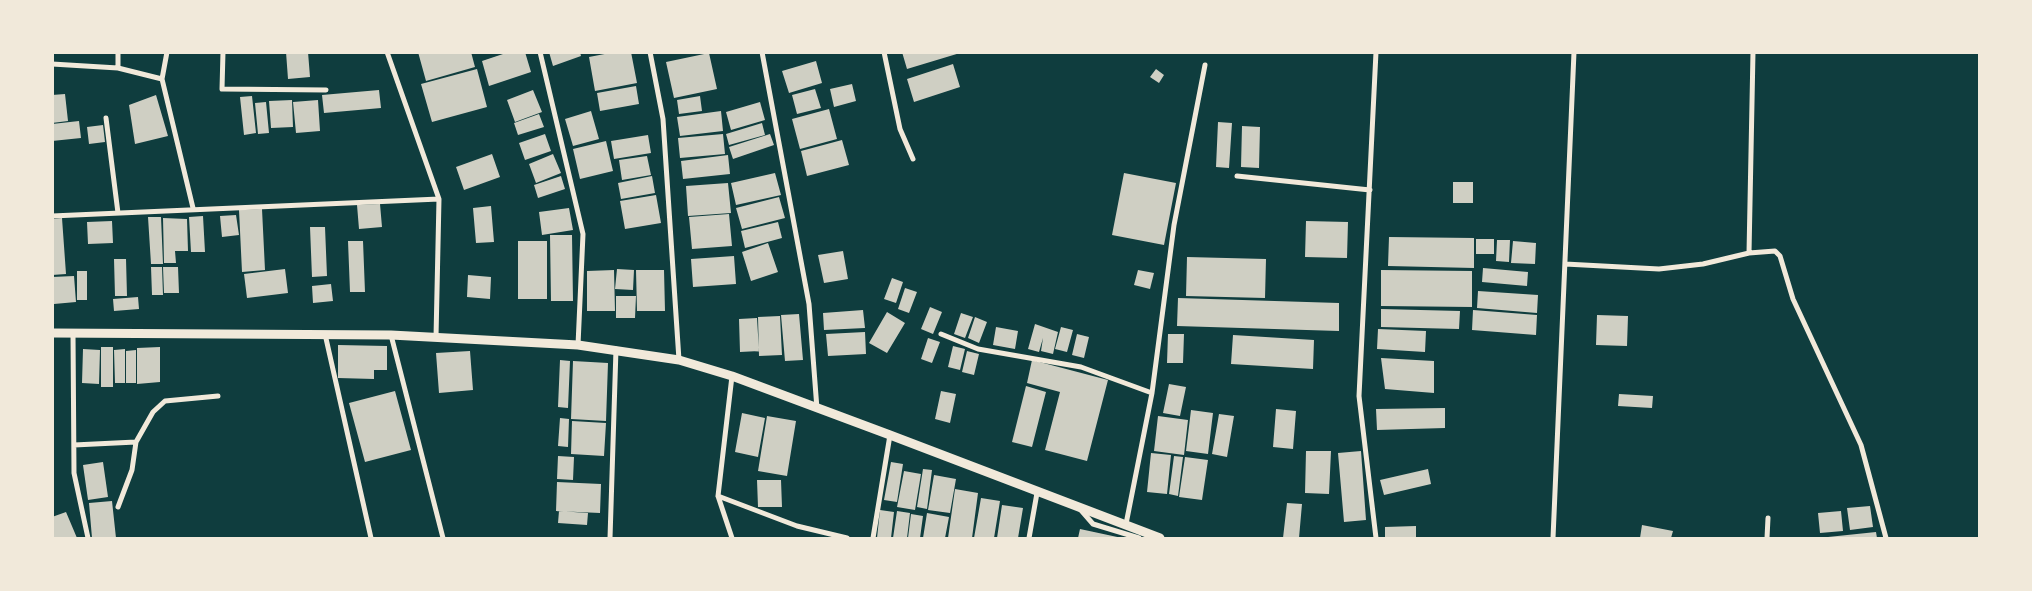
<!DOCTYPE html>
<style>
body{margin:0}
#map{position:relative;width:2032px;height:591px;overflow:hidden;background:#0f3d3e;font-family:Merriweather,serif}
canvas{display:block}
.frame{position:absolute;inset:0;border:54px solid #f1e9da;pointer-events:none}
</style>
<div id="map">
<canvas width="2032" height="591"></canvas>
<div class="frame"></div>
</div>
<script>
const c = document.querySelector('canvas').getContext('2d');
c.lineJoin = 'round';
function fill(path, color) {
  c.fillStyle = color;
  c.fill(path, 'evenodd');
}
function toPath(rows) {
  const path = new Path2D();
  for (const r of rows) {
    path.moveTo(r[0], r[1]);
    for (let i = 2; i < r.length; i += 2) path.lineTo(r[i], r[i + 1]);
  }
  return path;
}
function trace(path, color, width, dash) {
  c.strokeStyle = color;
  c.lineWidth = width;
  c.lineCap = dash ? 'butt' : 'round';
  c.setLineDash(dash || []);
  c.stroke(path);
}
fill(toPath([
 [286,52,308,52,310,77,288,79],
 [418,52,471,52,475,67,426,81],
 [509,52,525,52,531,72,489,86,482,61],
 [549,52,580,52,581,56,553,66],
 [615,52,631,52,637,83,595,91,589,57],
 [902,52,960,52,960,53,907,69],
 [709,53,717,89,674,98,666,62],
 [816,61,822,83,789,93,782,71],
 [953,64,960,87,914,102,907,79],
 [477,69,487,107,432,122,421,84],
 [1156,69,1164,75,1159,83,1150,77],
 [852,84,856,101,834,107,830,89],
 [636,86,639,104,600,111,597,93],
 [815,89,821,108,797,114,792,95],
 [379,90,381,108,324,113,322,95],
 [533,90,542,112,515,122,507,100],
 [65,94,68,121,52,123,52,95],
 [156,95,168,136,135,144,129,105],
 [252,96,256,133,244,135,240,97],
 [700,96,702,111,679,114,677,100],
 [292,100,293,127,271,128,269,101],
 [318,100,320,131,296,133,293,102],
 [266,102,269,133,258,134,255,103],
 [760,102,765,120,731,130,726,112],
 [829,109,837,139,800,149,792,119],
 [591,111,599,139,573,146,565,119],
 [721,111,723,131,680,136,677,117],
 [539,114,544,127,518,135,514,123],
 [79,121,81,138,52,141,52,124],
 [1218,122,1232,123,1229,168,1216,167],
 [762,123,765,135,729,145,726,134],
 [103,125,105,142,89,144,87,127],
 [1242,126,1260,127,1259,168,1241,167],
 [545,134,551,151,525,160,519,143],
 [723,134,725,154,680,158,678,138],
 [770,134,774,145,733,159,729,147],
 [648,135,651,153,614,159,611,141],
 [842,140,849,165,807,176,801,151],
 [606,141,613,171,580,179,573,149],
 [492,154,500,177,464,190,456,167],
 [553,154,561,173,536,183,529,164],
 [728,155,730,174,683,179,681,161],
 [647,156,651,175,622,180,619,160],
 [775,173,781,195,736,205,731,183],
 [1124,173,1176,183,1164,245,1112,235],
 [561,176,565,189,538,198,534,185],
 [652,176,655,193,621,199,618,183],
 [1453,182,1473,182,1473,203,1453,203],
 [728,183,731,213,688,216,686,186],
 [656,195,661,223,625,229,620,201],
 [779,197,785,218,742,229,736,208],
 [380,204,382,227,359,229,357,205],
 [491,206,494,242,476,243,473,208],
 [569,208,573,230,542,235,539,212],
 [262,209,265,270,242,272,239,210],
 [729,214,732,246,692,249,689,217],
 [236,215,239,235,222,237,220,216],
 [203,216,205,252,191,252,189,217],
 [148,217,161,217,163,264,151,264],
 [62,218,66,274,52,275,52,219],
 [163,218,187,219,188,251,175,251,176,263,164,263],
 [112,221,113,243,88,244,87,222],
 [1306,221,1348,222,1347,258,1305,257],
 [778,222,782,238,745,248,741,231],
 [310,227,325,227,327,276,312,277],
 [550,235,572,235,573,301,551,301],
 [1389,237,1474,238,1474,268,1388,266],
 [1476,239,1494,239,1494,254,1476,254],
 [1497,240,1510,240,1509,262,1496,261],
 [348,241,363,241,365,292,350,292],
 [518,241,547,241,547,299,518,299],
 [1513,241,1536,243,1535,264,1511,263],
 [768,243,778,272,751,281,742,252],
 [843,251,848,279,824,283,818,255],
 [734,256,736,284,693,287,691,259],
 [1187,257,1266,259,1265,298,1186,296],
 [114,259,126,259,127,296,115,296],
 [151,267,162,267,163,295,152,295],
 [163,267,178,267,179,293,164,293],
 [1483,268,1528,272,1527,286,1482,282],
 [285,269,288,293,247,298,244,274],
 [617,269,634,270,633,290,615,289],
 [614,270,615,311,587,311,587,271],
 [636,270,664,270,665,311,637,311],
 [1138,270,1154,273,1150,289,1134,285],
 [1381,270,1472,271,1472,307,1381,306],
 [77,271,87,271,87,300,77,300],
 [468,275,491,277,490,299,467,297],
 [74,276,76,302,54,304,52,277],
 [892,278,903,282,896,303,884,299],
 [331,284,333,301,313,303,312,286],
 [905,288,917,292,909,313,898,309],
 [1478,291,1538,295,1537,313,1477,308],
 [616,296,636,296,635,318,616,318],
 [138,297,139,309,114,311,113,299],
 [1178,298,1339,303,1339,331,1177,326],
 [930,307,942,312,933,334,921,329],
 [1381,309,1460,311,1459,329,1381,327],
 [863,310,865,328,824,330,823,313],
 [1473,310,1537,315,1536,335,1472,330],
 [887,312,905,323,887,353,869,343],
 [961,313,973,317,965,338,954,334],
 [799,314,803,360,785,361,781,315],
 [1597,315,1628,316,1627,346,1596,345],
 [780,316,782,355,759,356,758,317],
 [975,317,987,322,979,343,968,338],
 [757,318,759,351,740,352,739,319],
 [1035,324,1058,332,1053,354,1041,351,1043,338,1039,352,1028,349],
 [996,327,1018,331,1015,349,993,345],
 [1061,327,1073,330,1067,352,1055,349],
 [1378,329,1426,331,1425,352,1377,349],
 [865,332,866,354,828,356,826,334],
 [1077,334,1089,337,1084,358,1072,355],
 [1168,334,1184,334,1183,363,1167,363],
 [1233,335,1314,340,1313,369,1231,364],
 [928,338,940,342,932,363,921,359],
 [338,345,387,346,387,370,374,370,374,379,338,378],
 [953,346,965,349,960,370,948,367],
 [101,347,113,347,113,387,101,387],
 [160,347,160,382,137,384,137,348],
 [83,349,100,350,99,384,82,383],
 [125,349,125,383,115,383,114,350],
 [136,350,136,383,126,383,126,351],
 [470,351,473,390,439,393,436,353],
 [967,351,979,354,974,375,962,372],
 [1381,358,1434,361,1434,393,1385,389],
 [560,360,570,361,568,408,558,407],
 [1032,360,1108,380,1087,461,1045,450,1060,392,1027,383],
 [573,361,608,363,606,421,571,419],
 [1169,384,1186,387,1180,416,1163,413],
 [1026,386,1046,392,1032,447,1012,442],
 [395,391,411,450,365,462,349,403],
 [941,391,956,394,950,423,935,419],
 [1619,394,1653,396,1652,408,1618,406],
 [1445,408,1445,428,1377,430,1376,409],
 [1276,409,1296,411,1293,449,1273,447],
 [1191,410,1213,413,1208,454,1186,451],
 [742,413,765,418,758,457,735,452],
 [1219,414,1234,416,1227,457,1212,454],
 [767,416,796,421,787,476,758,471],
 [1158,416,1188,420,1184,455,1154,451],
 [560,418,569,419,568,447,558,446],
 [572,421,606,423,604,456,571,454],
 [1306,451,1331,451,1329,494,1305,493],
 [1361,451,1366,520,1344,522,1338,453],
 [1151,453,1171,455,1167,494,1147,492],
 [558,456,574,457,573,480,557,479],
 [1174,456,1183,457,1178,496,1169,494],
 [1185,457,1208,460,1202,500,1179,497],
 [103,462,108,497,88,500,83,465],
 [891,462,903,464,897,502,884,500],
 [923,469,932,470,927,509,917,507],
 [1428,469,1431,484,1384,495,1380,480],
 [904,471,921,474,915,510,897,507],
 [934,475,956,479,950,513,928,510],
 [757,480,781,480,782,507,758,507],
 [557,482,601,484,600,513,556,511],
 [955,489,978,493,972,538,948,538],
 [981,498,1000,501,994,538,974,538],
 [112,501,116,538,92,538,89,503],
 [1287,503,1302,504,1299,538,1283,538],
 [1002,505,1023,508,1018,538,997,538],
 [1870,506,1873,527,1850,530,1847,508],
 [880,510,894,512,891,538,877,538],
 [559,511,588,513,587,525,558,523],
 [897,511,910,513,907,538,893,538],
 [1841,511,1843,531,1820,533,1818,513],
 [66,512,77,538,52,538,52,517],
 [927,513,949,517,945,538,923,538],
 [911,514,923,516,920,538,908,538],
 [1642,525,1673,531,1671,538,1640,538],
 [1416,526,1416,538,1385,538,1385,527],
 [1080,529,1122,538,1078,538],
 [1876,532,1877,538,1828,538,1828,537]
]), '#cfcfc3');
trace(toPath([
 [118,52,118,68],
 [167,52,162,79,193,208],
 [223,52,222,89,326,90],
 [387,52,439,199,436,337],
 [540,52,583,234,578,345],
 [650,52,663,119,679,360],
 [762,52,809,304,817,409],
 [884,52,900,129,913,159],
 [52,64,118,68,162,79],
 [106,118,118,213],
 [1237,176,1370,190],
 [52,216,439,199],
 [1749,253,1753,52],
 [1565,264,1659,269,1703,264,1749,253,1775,251,1780,256,1793,299,1861,445,1886,538],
 [73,333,74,473,88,538],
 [325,334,371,538],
 [941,334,978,349,1081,367,1152,393],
 [391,335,443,538],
 [732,376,718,496,732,538],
 [74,445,136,442],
 [718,496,797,526,847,538],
 [118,507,132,470,136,442,153,412,165,401,218,396],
 [1080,509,1093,524,1139,538],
 [1126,524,1152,393,1174,225,1205,65],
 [610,538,616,349],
 [873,538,890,435],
 [1029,538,1037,493],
 [1376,538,1359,396,1376,52],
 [1553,538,1574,52],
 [1767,538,1768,518]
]), '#f1e9da', 5);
trace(toPath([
 [52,333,391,335,578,345,679,360,732,376,890,435,1160,538]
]), '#f1e9da', 9);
</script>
